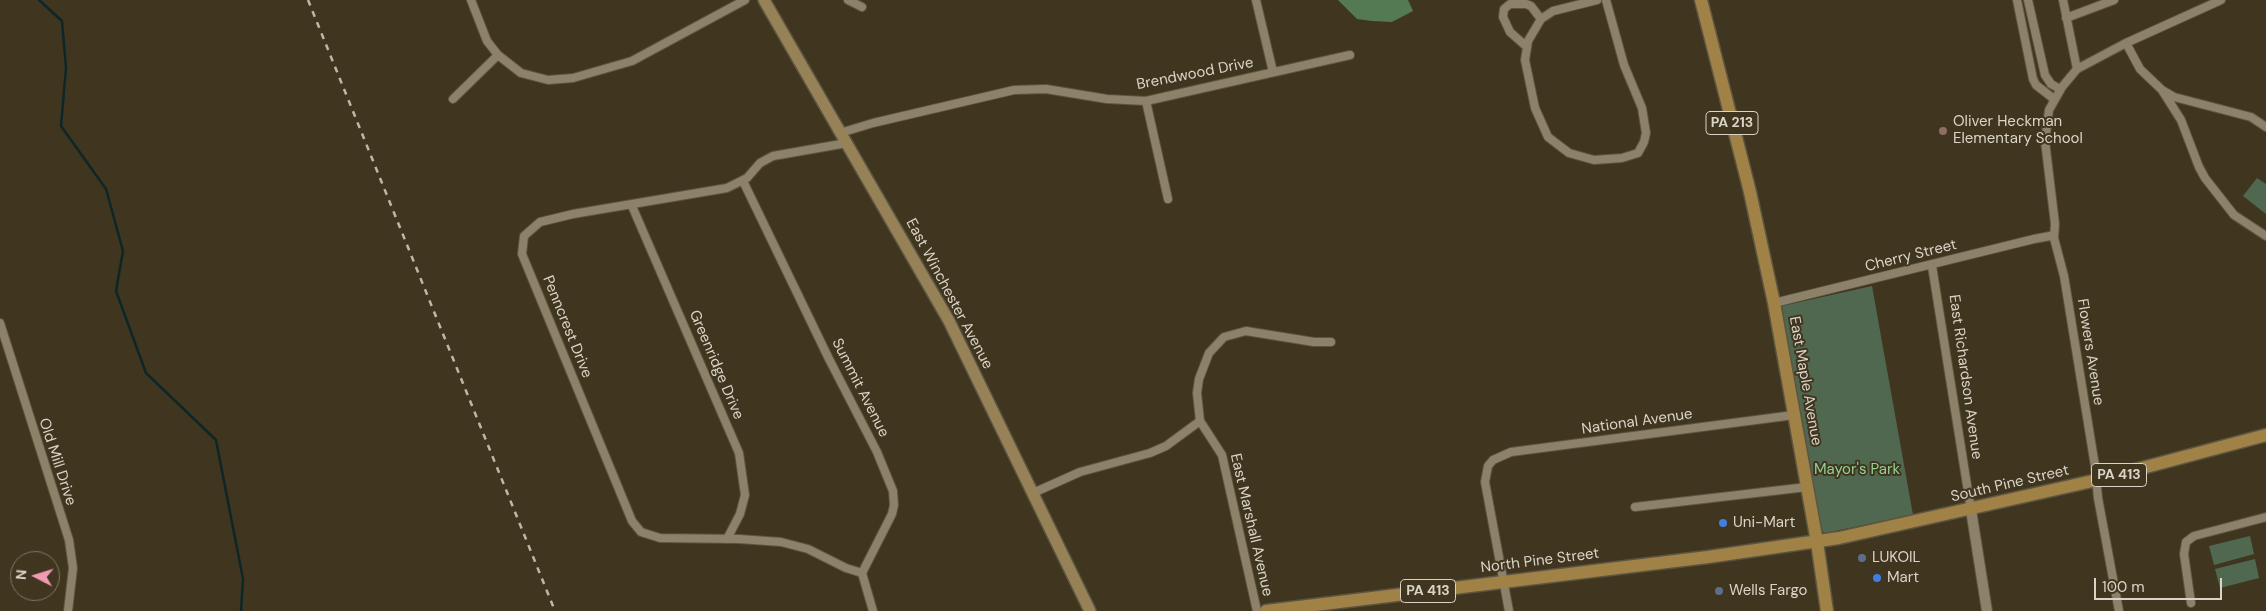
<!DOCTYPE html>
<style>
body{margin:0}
#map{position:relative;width:2266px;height:611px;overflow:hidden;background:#403620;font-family:"DM Sans",sans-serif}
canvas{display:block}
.north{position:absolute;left:10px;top:551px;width:50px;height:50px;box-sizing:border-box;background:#403620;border:1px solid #7e7563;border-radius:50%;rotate:275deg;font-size:14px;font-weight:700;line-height:20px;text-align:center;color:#dad4c7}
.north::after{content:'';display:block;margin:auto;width:18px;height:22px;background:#f19ab3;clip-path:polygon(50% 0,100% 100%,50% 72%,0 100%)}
.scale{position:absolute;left:2094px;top:578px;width:128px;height:22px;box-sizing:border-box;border:2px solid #dad4c7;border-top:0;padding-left:6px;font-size:15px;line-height:18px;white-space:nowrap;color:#dad4c7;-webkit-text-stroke:4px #403620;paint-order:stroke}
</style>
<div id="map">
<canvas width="2266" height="611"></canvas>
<div class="north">N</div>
<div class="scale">100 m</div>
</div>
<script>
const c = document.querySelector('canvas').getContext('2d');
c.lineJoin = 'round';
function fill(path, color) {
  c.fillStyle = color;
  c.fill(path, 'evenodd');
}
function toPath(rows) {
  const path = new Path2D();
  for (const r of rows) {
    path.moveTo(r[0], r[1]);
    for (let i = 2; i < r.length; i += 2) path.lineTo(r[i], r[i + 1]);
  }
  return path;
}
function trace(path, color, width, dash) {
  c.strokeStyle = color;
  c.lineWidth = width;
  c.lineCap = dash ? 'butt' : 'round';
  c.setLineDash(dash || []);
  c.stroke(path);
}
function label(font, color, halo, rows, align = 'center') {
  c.font = font + ' "DM Sans",sans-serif';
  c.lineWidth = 4;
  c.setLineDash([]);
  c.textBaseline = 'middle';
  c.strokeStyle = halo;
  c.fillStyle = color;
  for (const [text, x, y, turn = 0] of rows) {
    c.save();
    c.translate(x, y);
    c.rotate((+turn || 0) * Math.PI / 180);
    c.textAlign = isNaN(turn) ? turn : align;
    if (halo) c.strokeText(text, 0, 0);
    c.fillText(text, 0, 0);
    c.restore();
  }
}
fill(toPath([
 [2257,178,2266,184,2266,214,2243,196],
 [1872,286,1913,515,1825,533,1819,529,1782,306],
 [2250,536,2254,554,2214,565,2209,546],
 [2255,559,2259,578,2220,588,2215,569]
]), '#516850');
fill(toPath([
 [1338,0,1408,0,1413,11,1392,22,1372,21,1357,19]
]), '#537a52');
trace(toPath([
 [39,0,62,21,66,68,61,126,106,189,123,251,116,291,146,373,216,440,243,579,241,611]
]), '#0d2627', 2.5);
const minor = toPath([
 [471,0,487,41,498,55,521,73,548,80,573,78,632,61,745,0],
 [848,0,862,7],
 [1256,0,1273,72],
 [1597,0,1553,11,1541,19,1528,41,1525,60,1535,108,1548,137,1569,153,1594,160,1622,158,1638,153,1644,142,1646,133,1642,108,1624,65,1606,0],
 [2017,0,2033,79,2036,85,2054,99],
 [2028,0,2045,75,2051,84,2060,89],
 [2063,0,2077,69],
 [2066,18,2114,0],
 [2126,43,2140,69,2162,90,2174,97,2251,117,2266,127],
 [1527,47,1510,32,1503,17,1504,9,1510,4,1526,4,1531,6,1541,19],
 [2162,90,2181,120,2199,167,2205,178,2234,215,2266,236],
 [453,99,498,55],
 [1146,101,1168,199],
 [840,133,873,123,1014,90,1046,89,1107,99,1146,101,1350,55],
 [847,143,773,156,760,163,747,178,727,188,573,214,540,222,524,236,522,254,632,521,641,532,660,538,739,539,781,542,808,549,846,568,862,573],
 [743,181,829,359,877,452,893,491,894,505,892,514,862,573,873,611],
 [632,206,739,453,745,495,740,514,727,539],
 [1932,266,1971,510],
 [1774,303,2034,239,2050,236,2054,238],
 [0,323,69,540,73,568,68,611],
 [1200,421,1222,455,1257,611],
 [1033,493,1080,472,1150,453,1166,446,1200,421,1197,393,1199,379,1209,353,1224,337,1246,331,1314,342,1331,342],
 [1635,507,1807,487],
 [2191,603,2184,554,2186,542,2194,536,2266,517],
 [1509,611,1485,482,1488,466,1493,460,1511,452,1794,415],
 [2119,611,2098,498,2095,466,2064,276,2054,238,2055,224,2045,141,2049,110,2062,87,2077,69,2126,43,2221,0]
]);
const tertiary = toPath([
 [1971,510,1987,611]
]);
const secondary = toPath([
 [764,0,949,321,1090,611]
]);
const primary = toPath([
 [1701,0,1750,192,1774,303,1817,542,1827,611],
 [1266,611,1708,557,1839,538,2097,480,2266,435]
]);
trace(minor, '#5c5541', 10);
trace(tertiary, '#5c5541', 12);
trace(secondary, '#5c5541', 14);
trace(primary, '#5c5541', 15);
trace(minor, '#8d8269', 8);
trace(tertiary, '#8d8269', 10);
trace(secondary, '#978258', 11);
trace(primary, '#a08146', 12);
trace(toPath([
 [308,0,555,611]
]), '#beb7a9', 2.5, [6, 6]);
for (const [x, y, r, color] of [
 [1943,131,5,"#8d6e63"],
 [1723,523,5,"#3f7fe0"],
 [1862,558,5,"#5c6f8a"],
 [1877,578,5,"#3f7fe0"],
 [1719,591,5,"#5c6f8a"]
]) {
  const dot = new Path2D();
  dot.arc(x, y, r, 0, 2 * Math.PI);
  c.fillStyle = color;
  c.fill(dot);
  trace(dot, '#403620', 2);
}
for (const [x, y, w] of [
 [1732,123,52],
 [2119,475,55],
 [1428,591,55]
]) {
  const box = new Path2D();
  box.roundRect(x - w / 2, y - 11.5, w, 23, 4);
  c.fillStyle = '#403620';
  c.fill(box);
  trace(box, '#dad4c7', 1);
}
label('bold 14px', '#dad4c7', null, [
 ["PA 213",1732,123],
 ["PA 413",2119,475],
 ["PA 413",1428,591]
]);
label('15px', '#dad4c7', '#403620', [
 ["Brendwood Drive",1195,74,-11],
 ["Cherry Street",1911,256,-14],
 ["East Winchester Avenue",949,294,62],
 ["Penncrest Drive",567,327,68],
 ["Flowers Avenue",2090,352,81],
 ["Greenridge Drive",716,365,67],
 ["East Richardson Avenue",1965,377,82],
 ["East Maple Avenue",1805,381,80],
 ["Summit Avenue",860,388,63],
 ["National Avenue",1637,422,-8],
 ["Old Mill Drive",57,462,72],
 ["South Pine Street",2010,484,-13],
 ["East Marshall Avenue",1251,525,77],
 ["North Pine Street",1540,561,-7]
]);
label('15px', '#dad4c7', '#403620', [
 ["Oliver Heckman",1953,122],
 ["Elementary School",1953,139],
 ["Uni-Mart",1733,523],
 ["LUKOIL",1872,558],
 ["Mart",1887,578],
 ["Wells Fargo",1729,591]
], 'left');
label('15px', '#94d092', '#403620', [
 ["Mayor's Park",1857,470]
]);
</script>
